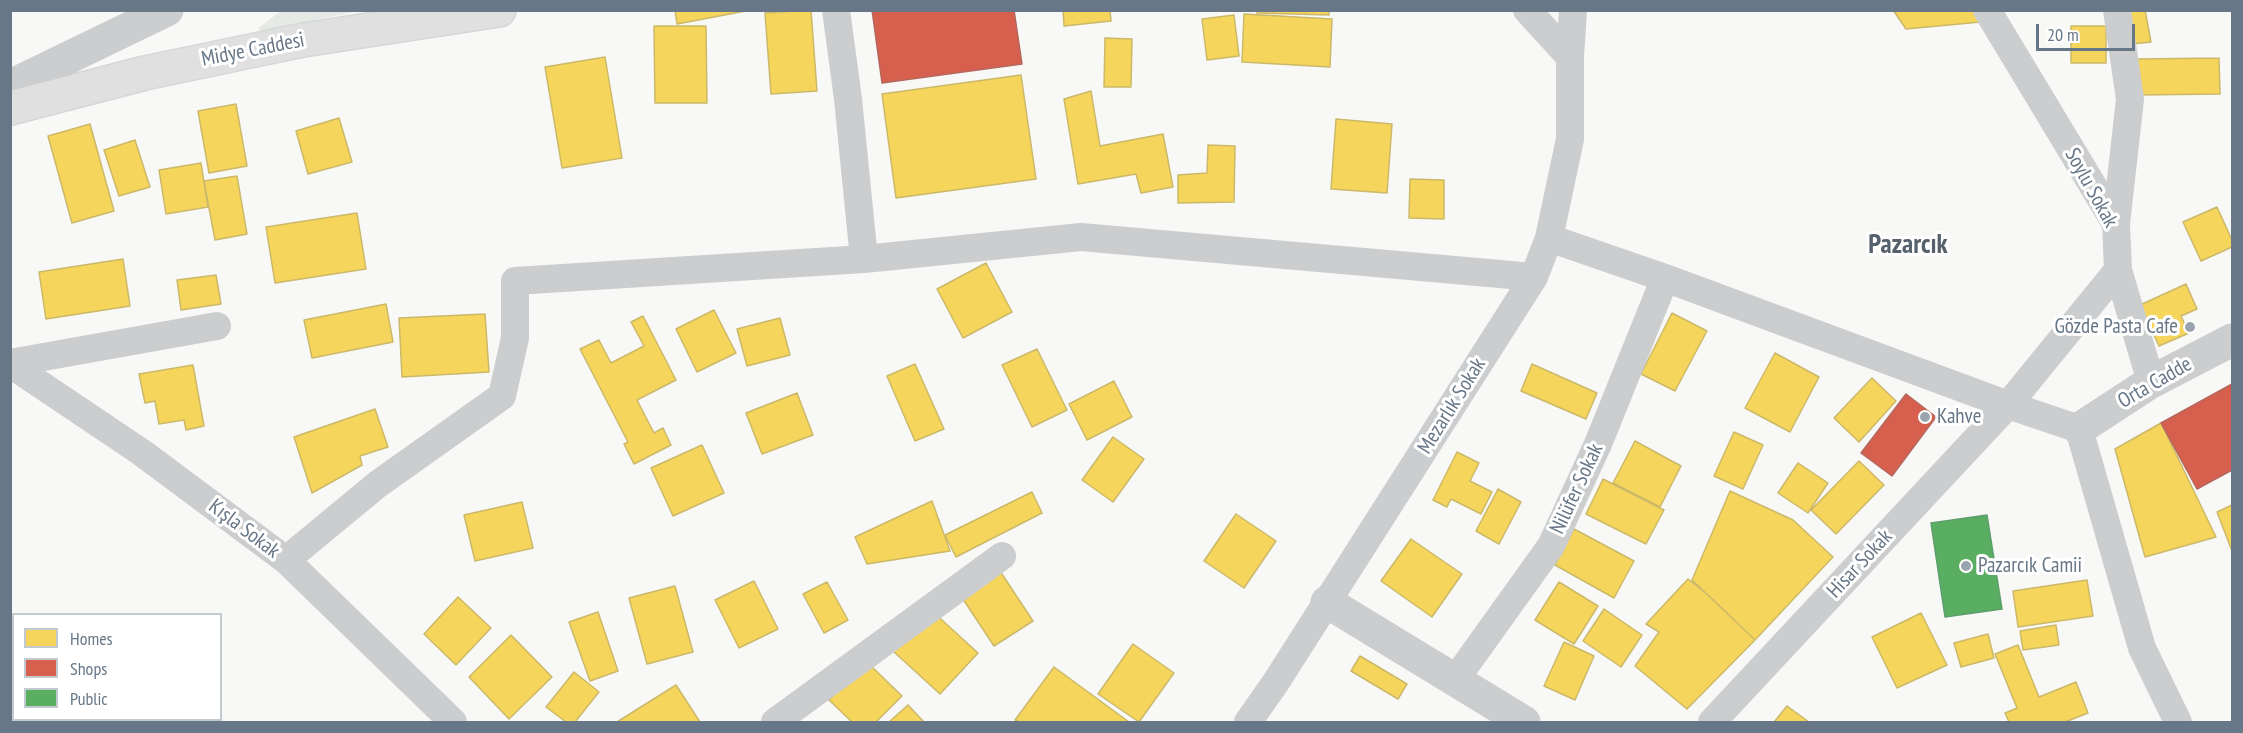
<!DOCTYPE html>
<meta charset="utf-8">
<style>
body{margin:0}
#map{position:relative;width:2243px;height:733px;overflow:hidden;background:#f8f8f7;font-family:"PT Sans Narrow",sans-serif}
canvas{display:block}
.frame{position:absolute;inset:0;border:12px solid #677787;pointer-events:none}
.legend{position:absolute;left:12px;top:613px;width:210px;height:108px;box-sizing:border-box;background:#fff;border:2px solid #c2c9cf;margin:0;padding:8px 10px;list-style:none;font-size:18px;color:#677787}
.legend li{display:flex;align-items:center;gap:12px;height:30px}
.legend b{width:30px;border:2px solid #c2c9cf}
.scale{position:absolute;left:2036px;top:24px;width:99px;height:27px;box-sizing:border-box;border:3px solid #677787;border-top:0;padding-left:8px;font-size:18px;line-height:21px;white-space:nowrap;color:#677787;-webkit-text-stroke:4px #fff;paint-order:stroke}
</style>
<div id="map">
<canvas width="2243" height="733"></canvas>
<div class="frame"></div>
<ul class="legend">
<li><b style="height:16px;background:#f6d55c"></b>Homes</li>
<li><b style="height:16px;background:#d6604d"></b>Shops</li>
<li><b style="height:16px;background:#5aae61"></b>Public</li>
</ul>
<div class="scale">20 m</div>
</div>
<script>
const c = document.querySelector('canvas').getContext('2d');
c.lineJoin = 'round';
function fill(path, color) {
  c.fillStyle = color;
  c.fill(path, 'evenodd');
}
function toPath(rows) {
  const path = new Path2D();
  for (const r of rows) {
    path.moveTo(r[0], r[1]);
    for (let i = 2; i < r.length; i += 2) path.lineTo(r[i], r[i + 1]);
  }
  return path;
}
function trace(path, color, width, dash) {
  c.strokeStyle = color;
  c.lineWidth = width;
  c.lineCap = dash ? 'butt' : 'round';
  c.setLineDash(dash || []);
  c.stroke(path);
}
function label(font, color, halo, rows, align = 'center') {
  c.font = font + ' "PT Sans Narrow",sans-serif';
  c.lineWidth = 6;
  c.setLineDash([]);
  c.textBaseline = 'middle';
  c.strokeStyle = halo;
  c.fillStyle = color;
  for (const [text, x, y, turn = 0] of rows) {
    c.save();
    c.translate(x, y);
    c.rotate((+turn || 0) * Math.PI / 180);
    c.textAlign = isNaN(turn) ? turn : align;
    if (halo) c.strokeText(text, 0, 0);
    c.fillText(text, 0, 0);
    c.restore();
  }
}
fill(toPath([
 [281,11,281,10,359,11,262,31,258,28]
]), '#e6eae4');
const homes = toPath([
 [675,10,751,10,677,24,675,10],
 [811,10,817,91,771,94,765,13,811,10],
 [1063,10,1110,10,1111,21,1064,26,1063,10],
 [1257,10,1329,10,1329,15,1257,13,1257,10],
 [1893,10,1973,10,1981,22,1906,29,1893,10],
 [2126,10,2145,10,2151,42,2132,44,2126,10],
 [1244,14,1332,19,1330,67,1242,62,1244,14],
 [1234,15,1239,56,1207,60,1202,19,1234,15],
 [654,26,706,26,707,103,655,103,654,26],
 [2071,26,2106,26,2106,63,2071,63,2071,26],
 [1105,38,1132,39,1131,87,1104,87,1105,38],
 [605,57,622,158,562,168,545,67,605,57],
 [2219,58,2220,94,2137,95,2137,59,2219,58],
 [1021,75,1036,179,896,198,882,94,1021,75],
 [1091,91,1100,146,1163,134,1173,187,1141,193,1136,174,1078,184,1064,99,1091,91],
 [236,104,247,166,209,173,198,111,236,104],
 [339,118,352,162,308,174,296,131,339,118],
 [1336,119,1392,124,1387,193,1331,189,1336,119],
 [90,124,114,211,72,223,48,136,90,124],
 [135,140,150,187,119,196,104,150,135,140],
 [1208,145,1235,146,1234,202,1178,203,1178,175,1207,173,1208,145],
 [201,163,208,207,166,214,159,170,201,163],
 [237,176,247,234,215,240,204,181,237,176],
 [1410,179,1444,180,1444,219,1409,218,1410,179],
 [2217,207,2232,240,2232,247,2201,261,2183,222,2217,207],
 [357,213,366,269,275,283,266,227,357,213],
 [123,259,130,306,46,319,39,272,123,259],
 [986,263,1012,312,963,338,937,289,986,263],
 [216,275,221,304,181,310,177,280,216,275],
 [2186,284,2197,309,2181,316,2189,333,2159,346,2140,305,2186,284],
 [386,304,393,342,312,358,304,320,386,304],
 [714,310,736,353,697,372,676,329,714,310],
 [1672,313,1707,331,1675,391,1641,374,1672,313],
 [485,314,489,372,402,377,399,318,485,314],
 [643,316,676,380,637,400,654,433,663,428,671,445,634,464,624,444,628,442,580,349,599,340,611,363,644,346,631,322,643,316],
 [780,318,790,355,747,366,737,329,780,318],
 [1037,349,1067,410,1032,427,1002,365,1037,349],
 [1775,353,1819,377,1790,432,1745,408,1775,353],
 [915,364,944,429,915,441,887,376,915,364],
 [1532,364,1597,393,1586,419,1521,391,1532,364],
 [193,365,204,426,186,430,184,420,159,424,155,401,145,403,139,374,193,365],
 [1872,378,1896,401,1859,442,1834,418,1872,378],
 [1114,381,1132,417,1087,440,1069,404,1114,381],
 [797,393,813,435,762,454,746,413,797,393],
 [375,409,388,447,360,456,362,465,312,493,294,437,375,409],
 [2161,423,2216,537,2145,557,2115,449,2161,423],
 [1734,432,1763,445,1743,489,1714,476,1734,432],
 [1113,437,1144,459,1113,502,1082,480,1113,437],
 [1635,441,1681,466,1660,507,1613,483,1635,441],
 [702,445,724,493,673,516,651,468,702,445],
 [1457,452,1479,463,1470,481,1492,492,1481,514,1451,499,1447,507,1433,500,1457,452],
 [1859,461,1884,485,1836,534,1811,510,1859,461],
 [1798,463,1828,483,1808,513,1778,493,1798,463],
 [1603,479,1664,510,1646,544,1586,514,1603,479],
 [1498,489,1521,502,1499,544,1476,531,1498,489],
 [1730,491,1793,520,1833,557,1755,640,1692,580,1730,491],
 [1032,492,1042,513,956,557,945,535,1032,492],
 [932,501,950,551,867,564,855,537,932,501],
 [522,502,533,548,475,561,464,515,522,502],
 [2232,505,2232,551,2217,512,2232,505],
 [1236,514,1276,541,1244,588,1204,561,1236,514],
 [1574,529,1634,561,1614,598,1555,565,1574,529],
 [1411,539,1462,574,1432,617,1381,581,1411,539],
 [998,568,1033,621,994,646,959,593,998,568],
 [1688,579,1707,594,1755,640,1687,709,1635,666,1659,632,1646,624,1688,579],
 [2087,580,2093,616,2018,627,2013,591,2087,580],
 [754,581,778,629,739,648,715,600,754,581],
 [827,582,848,620,824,633,803,594,827,582],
 [1559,582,1598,606,1574,644,1535,620,1559,582],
 [675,586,693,652,647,664,629,598,675,586],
 [458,597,491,628,456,665,424,634,458,597],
 [1604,609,1642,635,1621,667,1583,641,1604,609],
 [931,610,978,653,940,694,893,651,931,610],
 [598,612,618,671,590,681,569,622,598,612],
 [1921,613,1947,665,1897,688,1872,637,1921,613],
 [2056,625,2059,645,2023,650,2020,631,2056,625],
 [1988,634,1994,658,1961,667,1954,643,1988,634],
 [511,635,552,677,509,719,469,677,511,635],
 [1564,642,1594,656,1575,700,1544,686,1564,642],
 [1133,644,1174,673,1139,722,1098,694,1133,644],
 [2018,645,2039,697,2076,682,2088,713,2065,722,2009,722,2005,713,2017,708,1995,654,2018,645],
 [1360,656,1407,684,1398,699,1351,671,1360,656],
 [867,662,902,696,876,722,852,722,829,700,867,662],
 [1054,667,1129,722,1019,722,1015,720,1054,667],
 [574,672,599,692,575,722,566,722,546,707,574,672],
 [676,685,700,722,617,722,676,685],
 [908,705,924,722,889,722,908,705],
 [1787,706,1809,722,1774,722,1787,706]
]);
fill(homes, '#f6d55c');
trace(homes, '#cbb969', 1.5);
const shops = toPath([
 [872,10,1014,10,1022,64,882,83,872,10],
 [2232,384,2232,470,2197,489,2161,423,2232,384],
 [1906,394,1936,417,1892,476,1861,453,1906,394]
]);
fill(shops, '#d6604d');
trace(shops, '#b5675e', 1.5);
const public = toPath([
 [1987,515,2002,609,1945,617,1931,523,1987,515]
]);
fill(public, '#5aae61');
trace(public, '#5e9e6c', 1.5);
const secondary = toPath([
 [10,108,145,73,303,40,499,10]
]);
trace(secondary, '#d5d6d7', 36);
trace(toPath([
 [836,10,848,99,864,259],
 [1527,10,1570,57],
 [1987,10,2116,224,2118,270,2151,382],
 [2116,224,2130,99,2117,10],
 [1549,238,1665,278,2008,405,2079,429,2142,648,2178,722],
 [10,363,217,326],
 [10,364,141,452,286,560,453,722],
 [286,560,378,484,502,396,515,338,515,281,864,259,1081,237,1534,277],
 [1455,680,1551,546,1598,444,1665,278],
 [775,722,1002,556],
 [1248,722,1276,682,1534,277,1549,238,1570,139,1570,57,1573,10],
 [1712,722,2008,405,2118,270]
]), '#cccdce', 28);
trace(toPath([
 [10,86,167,10],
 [2079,429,2151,382,2232,340],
 [1327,602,1524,722]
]), '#cccdce', 33);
trace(secondary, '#e0e0e1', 33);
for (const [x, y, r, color] of [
 [2190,327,6,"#9aa4ae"],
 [1925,417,6,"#9aa4ae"],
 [1966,566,6,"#9aa4ae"]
]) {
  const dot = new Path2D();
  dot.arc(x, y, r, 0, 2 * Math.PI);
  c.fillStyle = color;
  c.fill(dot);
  trace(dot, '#fff', 2);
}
label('21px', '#677787', '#fff', [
 ["Midye Caddesi",253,50,-11],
 ["Soylu Sokak",2091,188,61],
 ["Orta Cadde",2155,383,-30],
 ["Mezarlık Sokak",1452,406,-58],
 ["Nilüfer Sokak",1577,489,-65],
 ["Kışla Sokak",244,529,37],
 ["Hisar Sokak",1860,564,-47]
]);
label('21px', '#677787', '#fff', [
 ["Gözde Pasta Cafe",2178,327,"right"],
 ["Kahve",1937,417],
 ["Pazarcık Camii",1978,566]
], 'left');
label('bold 27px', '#55616c', '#fff', [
 ["Pazarcık",1908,245]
]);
</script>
